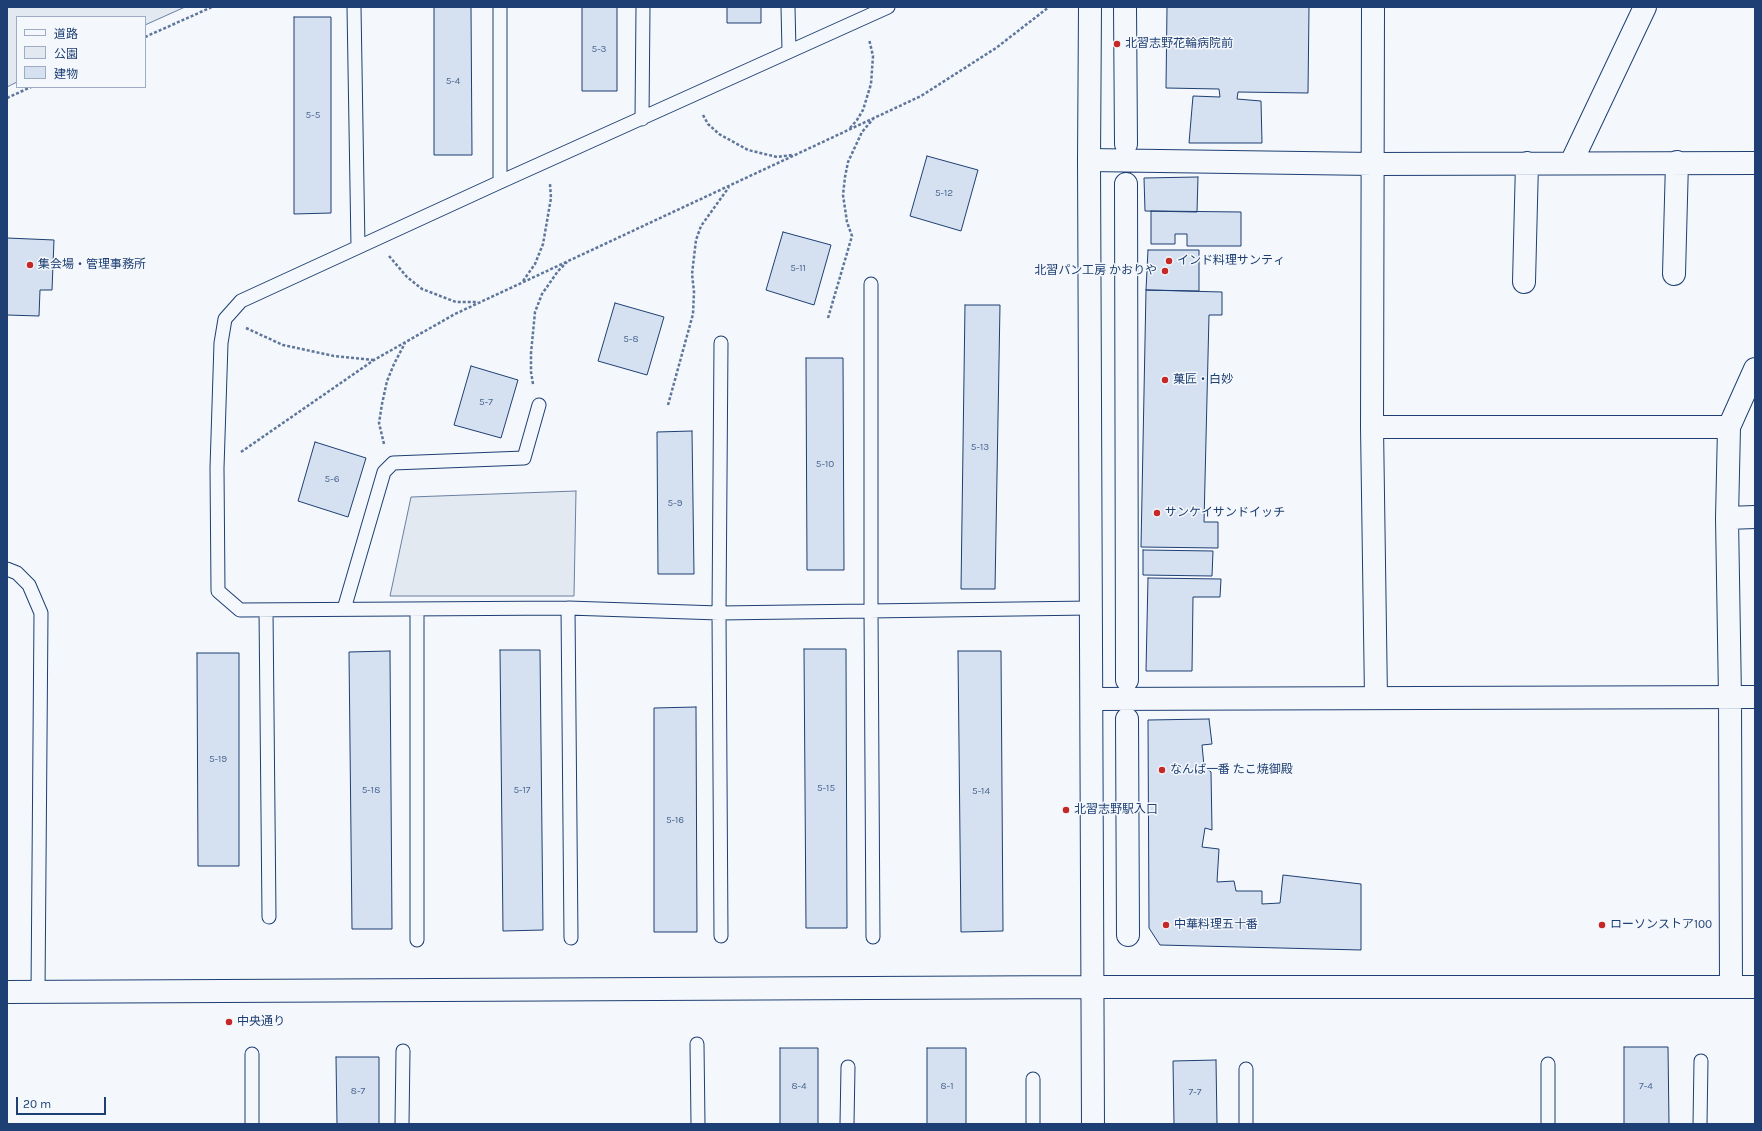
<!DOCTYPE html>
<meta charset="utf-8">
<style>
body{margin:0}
#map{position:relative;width:1762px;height:1131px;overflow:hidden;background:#f4f7fb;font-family:Karla,"Noto Sans JP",sans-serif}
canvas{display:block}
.frame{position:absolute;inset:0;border:8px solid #1d3f73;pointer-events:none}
.legend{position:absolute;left:16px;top:16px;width:130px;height:72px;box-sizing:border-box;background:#f4f7fb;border:1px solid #9eadc5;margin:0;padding:5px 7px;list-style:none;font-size:12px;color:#1d3f73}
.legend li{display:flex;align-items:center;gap:8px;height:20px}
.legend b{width:20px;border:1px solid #9eadc5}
.scale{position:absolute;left:16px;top:1097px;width:90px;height:18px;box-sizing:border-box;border:2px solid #1d3f73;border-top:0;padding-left:5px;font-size:12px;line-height:14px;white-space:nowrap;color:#1d3f73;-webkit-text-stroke:3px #f4f7fb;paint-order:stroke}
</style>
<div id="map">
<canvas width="1762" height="1131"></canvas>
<div class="frame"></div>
<ul class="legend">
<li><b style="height:5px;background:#f4f7fb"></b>道路</li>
<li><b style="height:11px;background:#e3e9f0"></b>公園</li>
<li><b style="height:11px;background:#d5e0f0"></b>建物</li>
</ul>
<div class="scale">20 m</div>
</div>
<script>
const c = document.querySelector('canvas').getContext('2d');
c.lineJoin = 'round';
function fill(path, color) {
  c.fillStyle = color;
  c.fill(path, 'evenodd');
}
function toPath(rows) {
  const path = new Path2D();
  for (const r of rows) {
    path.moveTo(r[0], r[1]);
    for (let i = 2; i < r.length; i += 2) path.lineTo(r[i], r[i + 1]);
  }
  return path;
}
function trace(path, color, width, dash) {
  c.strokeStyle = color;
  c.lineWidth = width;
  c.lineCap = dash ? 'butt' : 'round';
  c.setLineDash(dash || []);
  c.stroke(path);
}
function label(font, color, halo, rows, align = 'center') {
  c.font = font + ' Karla,"Noto Sans JP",sans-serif';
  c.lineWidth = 3;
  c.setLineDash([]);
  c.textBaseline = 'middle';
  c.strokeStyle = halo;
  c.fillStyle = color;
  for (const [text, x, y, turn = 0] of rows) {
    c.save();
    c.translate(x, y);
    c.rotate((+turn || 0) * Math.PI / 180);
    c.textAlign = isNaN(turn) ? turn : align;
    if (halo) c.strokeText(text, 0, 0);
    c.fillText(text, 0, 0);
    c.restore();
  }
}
const green = toPath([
 [7,7,185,7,145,25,145,17,17,17,17,82,7,87,7,7],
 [576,491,574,596,390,596,411,497,576,491]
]);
fill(green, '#e3e9f0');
trace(green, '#687fa3', 1);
const building = toPath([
 [434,7,471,7,472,155,434,155,434,7],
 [582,7,617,7,617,91,582,91,582,7],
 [727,7,761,7,761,23,727,23,727,7],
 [1167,7,1309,7,1308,93,1238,92,1237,99,1261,101,1262,143,1189,143,1193,96,1220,97,1219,89,1166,88,1167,7],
 [294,17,331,17,331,213,294,214,294,17],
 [927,156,978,170,961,231,910,216,927,156],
 [1198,177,1197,212,1145,211,1144,178,1198,177],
 [1151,211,1241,212,1241,246,1187,246,1187,234,1175,234,1175,244,1151,244,1151,211],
 [783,232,831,245,814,305,766,290,783,232],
 [7,238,54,240,52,290,40,290,39,316,7,315,7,238],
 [1148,250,1199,250,1199,291,1146,290,1148,250],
 [1146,290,1222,292,1222,315,1209,315,1204,522,1218,522,1218,548,1141,547,1146,290],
 [615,303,664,317,647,375,598,361,615,303],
 [965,305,1000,305,995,589,961,589,965,305],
 [806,358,843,358,844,570,807,570,806,358],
 [471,366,518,380,501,438,454,425,471,366],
 [692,431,694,574,658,574,657,432,692,431],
 [315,442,366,458,348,517,298,501,315,442],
 [1143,550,1213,551,1212,576,1143,575,1143,550],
 [1148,578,1221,579,1220,597,1193,597,1192,671,1146,671,1148,578],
 [804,649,846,649,847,928,806,928,804,649],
 [500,650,540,650,543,930,503,931,500,650],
 [390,651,392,929,352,929,349,652,390,651],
 [958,651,1001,651,1003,931,961,932,958,651],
 [197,653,239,653,239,866,198,866,197,653],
 [696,707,697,932,654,932,654,708,696,707],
 [1209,719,1212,744,1202,745,1204,766,1211,772,1212,830,1205,828,1202,847,1219,849,1217,882,1234,881,1236,891,1262,891,1262,904,1280,903,1283,875,1361,884,1361,950,1160,945,1149,928,1148,720,1209,719],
 [1624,1047,1668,1047,1669,1124,1624,1124,1624,1047],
 [780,1048,818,1048,818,1124,780,1124,780,1048],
 [927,1048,966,1048,966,1124,927,1124,927,1048],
 [336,1057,379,1057,379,1124,337,1124,336,1057],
 [1216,1060,1217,1124,1174,1124,1173,1061,1216,1060]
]);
fill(building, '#d5e0f0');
trace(building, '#1d3f73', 1);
const lane = toPath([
 [354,7,358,247],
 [788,7,789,51],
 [888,7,500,182,241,301,225,319,221,343,217,468,218,591,240,610,568,608,719,613,1091,608],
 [642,119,643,7],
 [500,182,500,7],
 [871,284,871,610,873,937],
 [721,343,719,613,721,936],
 [7,569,17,573,29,585,41,613,38,992],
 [568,608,571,938],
 [344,609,384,472,393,463,524,458,539,405],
 [417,609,417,940],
 [266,610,269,917],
 [697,1044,698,1124],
 [252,1054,252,1124],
 [402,1124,403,1051],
 [847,1124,848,1067],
 [1033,1124,1033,1079],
 [1246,1124,1246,1069],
 [1548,1124,1548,1064],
 [1700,1124,1701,1061]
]);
const street = toPath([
 [1125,7,1126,144],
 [1373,7,1372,427,1376,698],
 [1089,160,1373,164,1755,163],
 [1571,163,1645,7],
 [1126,184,1127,680],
 [1674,274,1677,162],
 [1524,282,1527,163],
 [1372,427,1729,427],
 [1727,518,1755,517],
 [1092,699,1755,697],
 [1127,719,1128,935],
 [1731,987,1730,698,1727,518,1729,427,1755,369]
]);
const secondary = toPath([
 [1090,7,1089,160,1093,1124],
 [7,992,1086,987,1755,987]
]);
trace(lane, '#1d3f73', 15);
trace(street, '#1d3f73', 24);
trace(secondary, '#1d3f73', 24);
trace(toPath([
 [145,37,212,7],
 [7,98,31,87],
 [703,115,708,124,719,134,748,150,777,157,792,155],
 [850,128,857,120,863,110,871,84,873,56,869,39],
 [389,256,407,277,422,289,456,302,478,302],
 [523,281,535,264,543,244,551,198,550,184],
 [828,318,852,236,847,222,843,195,845,177,848,162,862,132,873,119],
 [246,328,283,345,334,356,374,360],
 [533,384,531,372,531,353,535,312,542,294,558,271,567,262],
 [668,405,693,314,694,292,692,274,696,240,701,226,729,187],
 [384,444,379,423,382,404,387,381,394,364,405,343],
 [241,452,374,360,455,314,921,96,996,48,1049,7]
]), '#5e769c', 2.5, [3, 2]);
trace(lane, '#f4f7fb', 13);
trace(street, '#f4f7fb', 22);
trace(secondary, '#f4f7fb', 22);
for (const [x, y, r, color] of [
 [1117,44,4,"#c62828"],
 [1169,261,4,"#c62828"],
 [30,265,4,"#c62828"],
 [1165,271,4,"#c62828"],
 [1165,380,4,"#c62828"],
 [1157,513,4,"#c62828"],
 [1162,770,4,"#c62828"],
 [1066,810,4,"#c62828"],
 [1166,925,4,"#c62828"],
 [1602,925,4,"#c62828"],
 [229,1022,4,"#c62828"]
]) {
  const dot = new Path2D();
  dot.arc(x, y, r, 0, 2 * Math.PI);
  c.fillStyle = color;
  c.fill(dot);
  trace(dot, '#f4f7fb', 1.5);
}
label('10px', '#4b6792', null, [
 ["5-3",599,49],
 ["5-4",453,81],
 ["5-5",313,115],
 ["5-12",944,193],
 ["5-11",798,268],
 ["5-8",631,339],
 ["5-7",486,402],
 ["5-13",980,447],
 ["5-10",825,464],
 ["5-6",332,479],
 ["5-9",675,503],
 ["5-19",218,759],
 ["5-15",826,788],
 ["5-18",371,790],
 ["5-17",522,790],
 ["5-14",981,791],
 ["5-16",675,820],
 ["8-4",799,1086],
 ["8-1",947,1086],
 ["7-4",1646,1086],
 ["8-7",358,1091],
 ["7-7",1195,1092]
]);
label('12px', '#1d3f73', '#f4f7fb', [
 ["北習志野花輪病院前",1125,44],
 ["インド料理サンティ",1177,261],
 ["集会場・管理事務所",38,265],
 ["北習パン工房 かおりや",1157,271,"right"],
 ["菓匠・白妙",1173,380],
 ["サンケイサンドイッチ",1165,513],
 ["なんば一番 たこ焼御殿",1170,770],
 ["北習志野駅入口",1074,810],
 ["中華料理五十番",1174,925],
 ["ローソンストア100",1610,925],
 ["中央通り",237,1022]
], 'left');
</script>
